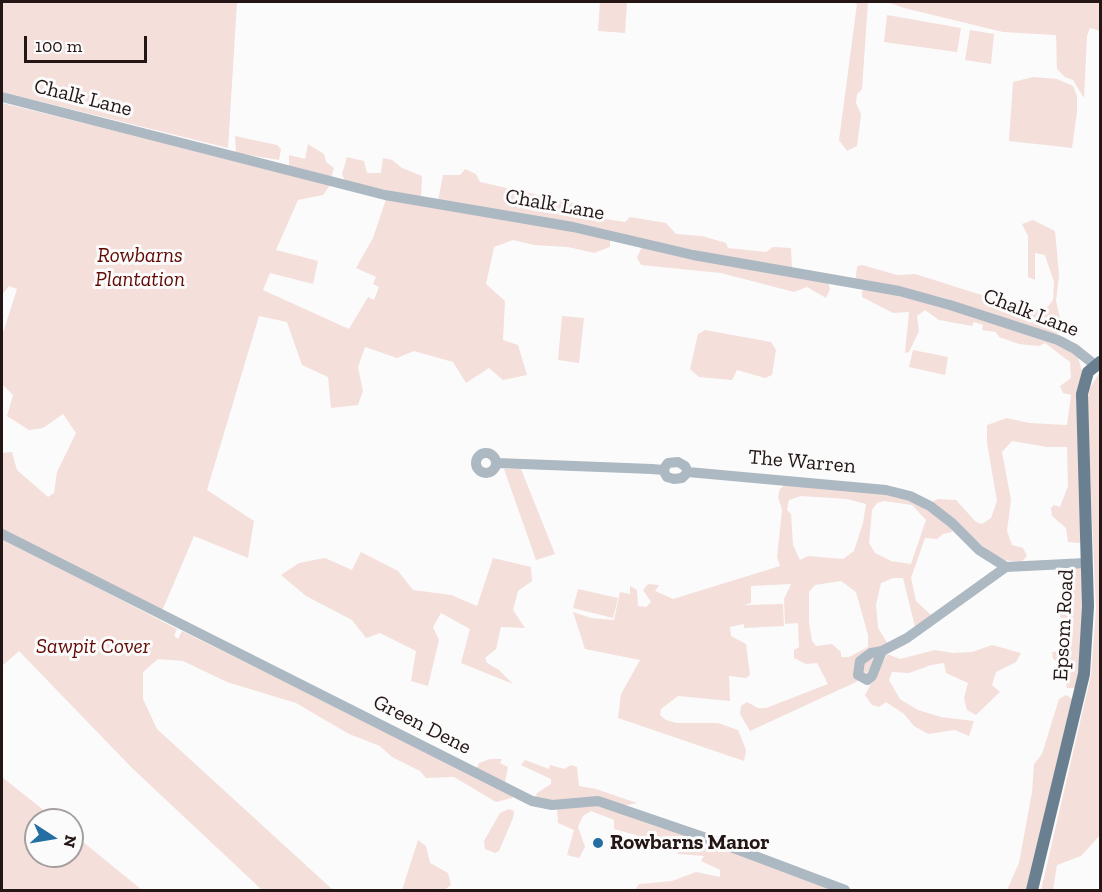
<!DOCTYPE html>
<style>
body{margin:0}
#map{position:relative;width:1102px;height:892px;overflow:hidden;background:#fbfbfb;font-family:"Zilla Slab",serif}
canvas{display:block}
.frame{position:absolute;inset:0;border:3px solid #231614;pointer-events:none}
.north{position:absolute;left:24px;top:808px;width:60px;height:60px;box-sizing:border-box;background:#fbfbfb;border:2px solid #a59f9f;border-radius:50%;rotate:102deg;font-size:16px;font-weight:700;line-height:24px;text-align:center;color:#231614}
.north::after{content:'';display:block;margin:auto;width:21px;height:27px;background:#246ea2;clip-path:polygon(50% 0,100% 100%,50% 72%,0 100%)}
.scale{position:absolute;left:24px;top:36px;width:123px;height:27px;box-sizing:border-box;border:3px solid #231614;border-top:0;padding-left:8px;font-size:18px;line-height:21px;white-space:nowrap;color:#231614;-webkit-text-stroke:4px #fbfbfb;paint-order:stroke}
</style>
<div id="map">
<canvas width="1102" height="892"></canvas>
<div class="frame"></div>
<div class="north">N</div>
<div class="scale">100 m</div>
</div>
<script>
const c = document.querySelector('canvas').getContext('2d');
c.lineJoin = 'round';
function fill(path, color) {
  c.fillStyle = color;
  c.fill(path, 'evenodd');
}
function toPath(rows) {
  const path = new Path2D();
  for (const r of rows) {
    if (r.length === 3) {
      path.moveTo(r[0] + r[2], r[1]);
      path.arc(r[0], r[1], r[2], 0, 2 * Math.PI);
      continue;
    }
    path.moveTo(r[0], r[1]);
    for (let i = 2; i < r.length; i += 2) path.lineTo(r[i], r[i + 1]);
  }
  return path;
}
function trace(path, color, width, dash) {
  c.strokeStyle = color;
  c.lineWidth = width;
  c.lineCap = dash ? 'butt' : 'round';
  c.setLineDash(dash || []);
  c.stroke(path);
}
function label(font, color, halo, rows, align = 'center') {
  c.font = font + ' "Zilla Slab",serif';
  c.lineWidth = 6;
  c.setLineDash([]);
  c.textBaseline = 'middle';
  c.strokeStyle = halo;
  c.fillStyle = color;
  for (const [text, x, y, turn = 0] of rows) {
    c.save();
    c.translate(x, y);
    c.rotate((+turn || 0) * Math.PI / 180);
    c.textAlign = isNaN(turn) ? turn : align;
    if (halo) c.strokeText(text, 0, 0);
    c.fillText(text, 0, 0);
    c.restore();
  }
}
fill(toPath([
 [2,2,237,2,228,148,2,92],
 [600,2,627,2,625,33,598,31],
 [851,2,868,2,862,89,857,94,856,103,861,114,857,146,847,151,839,140,857,4],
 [887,2,1100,2,1100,31,1090,28,1087,36,1084,98,1073,80,1065,77,1057,69,1056,35,1003,32,904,8],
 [887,15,961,28,957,52,884,42],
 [970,30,994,34,991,64,965,60],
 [1033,77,1057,79,1073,86,1077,96,1077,112,1072,148,1009,141,1013,82],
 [2,103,331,184,323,195,298,200,276,250,318,261,313,284,270,273,263,290,349,329,368,297,374,300,379,287,373,284,376,277,356,268,373,238,386,199,610,237,610,247,594,253,568,247,534,245,513,240,494,247,486,284,505,301,503,340,518,345,527,375,503,380,489,368,466,383,453,362,414,351,397,358,365,347,358,367,363,391,358,405,331,408,328,377,302,365,287,322,259,316,207,490,254,521,248,558,194,536,162,611,2,531,2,453,12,452,17,470,48,497,54,493,57,472,76,433,63,414,43,428,29,430,7,416,13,395,2,384,2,336,17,289,9,286,2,295],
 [235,136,277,145,281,149,279,160,236,153],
 [308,144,324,154,326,162,334,168,331,178,289,166,289,155,305,159],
 [347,157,364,161,367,173,381,173,383,158,392,160,402,168,422,176,421,198,345,181,342,174],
 [465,169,476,174,480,182,592,207,599,218,625,222,630,217,666,223,676,234,702,236,726,243,728,248,766,252,773,247,791,248,792,269,438,201,443,175,460,175],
 [1033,220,1055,231,1059,275,1056,301,1061,322,1059,333,1054,335,941,297,858,281,856,277,857,266,862,265,897,275,915,274,988,297,1017,310,1046,309,1053,300,1054,282,1045,255,1035,253,1035,280,1028,277,1028,236,1022,224],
 [642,246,828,282,830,289,826,298,807,287,794,292,721,273,641,265,637,258],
 [867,288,894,293,1051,340,1077,354,1082,371,1082,538,1080,543,1068,542,1066,528,1052,516,1051,508,1054,505,1060,507,1068,486,1067,447,1047,447,1012,441,1002,452,1011,500,1007,531,1012,545,1023,548,1027,556,1021,562,1003,560,991,553,932,502,938,499,956,500,976,522,982,524,991,518,997,501,987,443,987,425,1007,418,1029,423,1067,425,1071,395,1063,393,1060,386,1071,378,1070,362,1045,343,1039,346,1019,344,999,337,996,332,982,330,983,325,974,322,972,326,939,320,925,310,917,316,919,331,909,352,905,353,909,312,893,313,862,297,862,291],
 [562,316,584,318,579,363,558,360],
 [705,330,771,342,776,350,772,375,765,378,737,370,732,380,699,377,690,369,698,334],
 [913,350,948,357,945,375,909,367],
 [1100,372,1100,835,1081,856,1057,865,1053,890,1041,890,1091,675,1096,609,1087,403,1090,388],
 [504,469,521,469,555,554,536,560],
 [786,484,878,491,914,501,951,527,952,532,943,534,937,539,925,538,911,578,916,601,931,615,915,627,903,578,893,578,881,583,876,605,878,628,888,644,866,674,856,682,750,731,740,714,741,706,747,702,758,708,766,708,828,684,817,663,806,664,794,658,794,650,799,647,798,623,785,624,784,599,791,584,751,586,751,603,744,605,783,604,784,626,744,628,744,624,730,627,731,636,746,644,750,675,746,678,729,676,730,701,678,696,661,709,660,715,666,720,676,723,718,723,738,730,746,750,744,761,618,718,621,694,640,660,585,649,573,612,591,618,614,620,620,592,630,594,630,586,637,590,638,606,646,607,651,602,643,590,648,584,659,585,655,591,673,599,780,566,777,557,782,510,778,497,780,489],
 [801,496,847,499,866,504,863,523,854,551,843,559,808,556,800,560,793,545,791,514,787,510,789,500],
 [884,501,912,505,926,520,911,564,891,561,875,553,869,543,872,510,877,503],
 [841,581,856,592,868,635,868,647,849,657,841,657,841,652,832,644,816,646,812,641,809,623,809,592,815,585],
 [2,538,177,629,174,636,178,639,182,631,513,795,512,798,496,802,454,777,426,778,420,771,392,757,380,746,349,734,296,703,227,682,183,661,158,659,143,672,143,699,157,729,333,890,262,890,132,768,19,651,2,666],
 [361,552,398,571,413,590,451,595,477,606,493,558,531,567,532,581,518,591,513,610,525,628,501,627,496,649,485,658,487,663,499,670,513,684,461,663,470,629,441,613,433,627,439,640,428,686,411,681,416,651,380,633,366,638,352,620,306,596,281,575,299,563,325,558,352,570],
 [1081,567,1084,569,1085,609,1077,688,1067,688,1062,664,1053,659,1052,652,1066,651,1067,620,1060,617,1060,612,1061,604,1071,599,1067,572,1069,568],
 [578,589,618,598,613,618,573,608],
 [992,645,1021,653,1016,662,996,672,992,685,1000,692,976,715,967,710,964,698,968,683,946,673,944,663,931,665,909,673,892,672,889,680,900,699,918,710,941,717,974,721,969,736,955,730,928,734,914,726,904,714,886,702,879,707,872,705,865,695,887,654,900,659,935,650,953,653,972,652],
 [1066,695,1074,700,1028,890,1007,890,1019,863,1032,792,1034,764,1042,754,1059,699],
 [490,759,502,759,500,763,508,767,505,783,476,770,479,763],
 [525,760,549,769,550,765,564,769,571,765,577,767,579,786,596,789,637,803,623,806,542,801,535,798,537,793,551,784,551,779,521,765],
 [2,777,56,820,36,820,36,856,72,856,72,833,142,890,2,890],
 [598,805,747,857,837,890,635,890,639,884,672,881,696,872,720,877,720,870,701,861,704,856,678,854,675,846,614,829,614,820,591,811,583,816,578,827,585,847,579,858,567,855,574,830,558,823,557,809],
 [509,809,514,811,513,818,499,851,495,853,485,849,484,841,500,813],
 [418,840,426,846,430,863,448,873,451,885,444,890,402,890]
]), '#f4dfdb');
trace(toPath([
 [2,97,385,195,573,227,693,255,899,291,950,305,1058,340,1075,349,1095,365],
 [486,463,10],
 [497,463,652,469,663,470,667,477,674,479,682,478,688,472,886,490,910,496,930,506,952,523,979,550,1006,567,1086,563],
 [663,470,668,463,678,462,685,466,688,472],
 [2,534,532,801,552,805,598,801,715,841,845,890],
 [882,651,871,653,860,661,858,675,867,680,872,676,882,651,907,638,1006,567]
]), '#acb8c2', 10);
trace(toPath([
 [1032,890,1084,674,1088,606,1082,394,1088,372,1100,362]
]), '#6a8091', 12);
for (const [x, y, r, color] of [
 [598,843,6,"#246ea2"]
]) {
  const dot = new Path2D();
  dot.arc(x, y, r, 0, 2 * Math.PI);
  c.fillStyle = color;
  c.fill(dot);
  trace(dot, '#fbfbfb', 2);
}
label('21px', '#231614', '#fbfbfb', [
 ["Chalk Lane",83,98,14],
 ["Chalk Lane",555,205,10],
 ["Chalk Lane",1031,313,21],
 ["The Warren",802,462,5],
 ["Epsom Road",1064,625,-87],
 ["Green Dene",422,725,27]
]);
label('italic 21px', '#610903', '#fbfbfb', [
 ["Rowbarns",140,256],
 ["Plantation",140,280],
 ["Sawpit Cover",93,647]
]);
label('bold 21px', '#231614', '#fbfbfb', [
 ["Rowbarns Manor",610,843]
], 'left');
</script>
